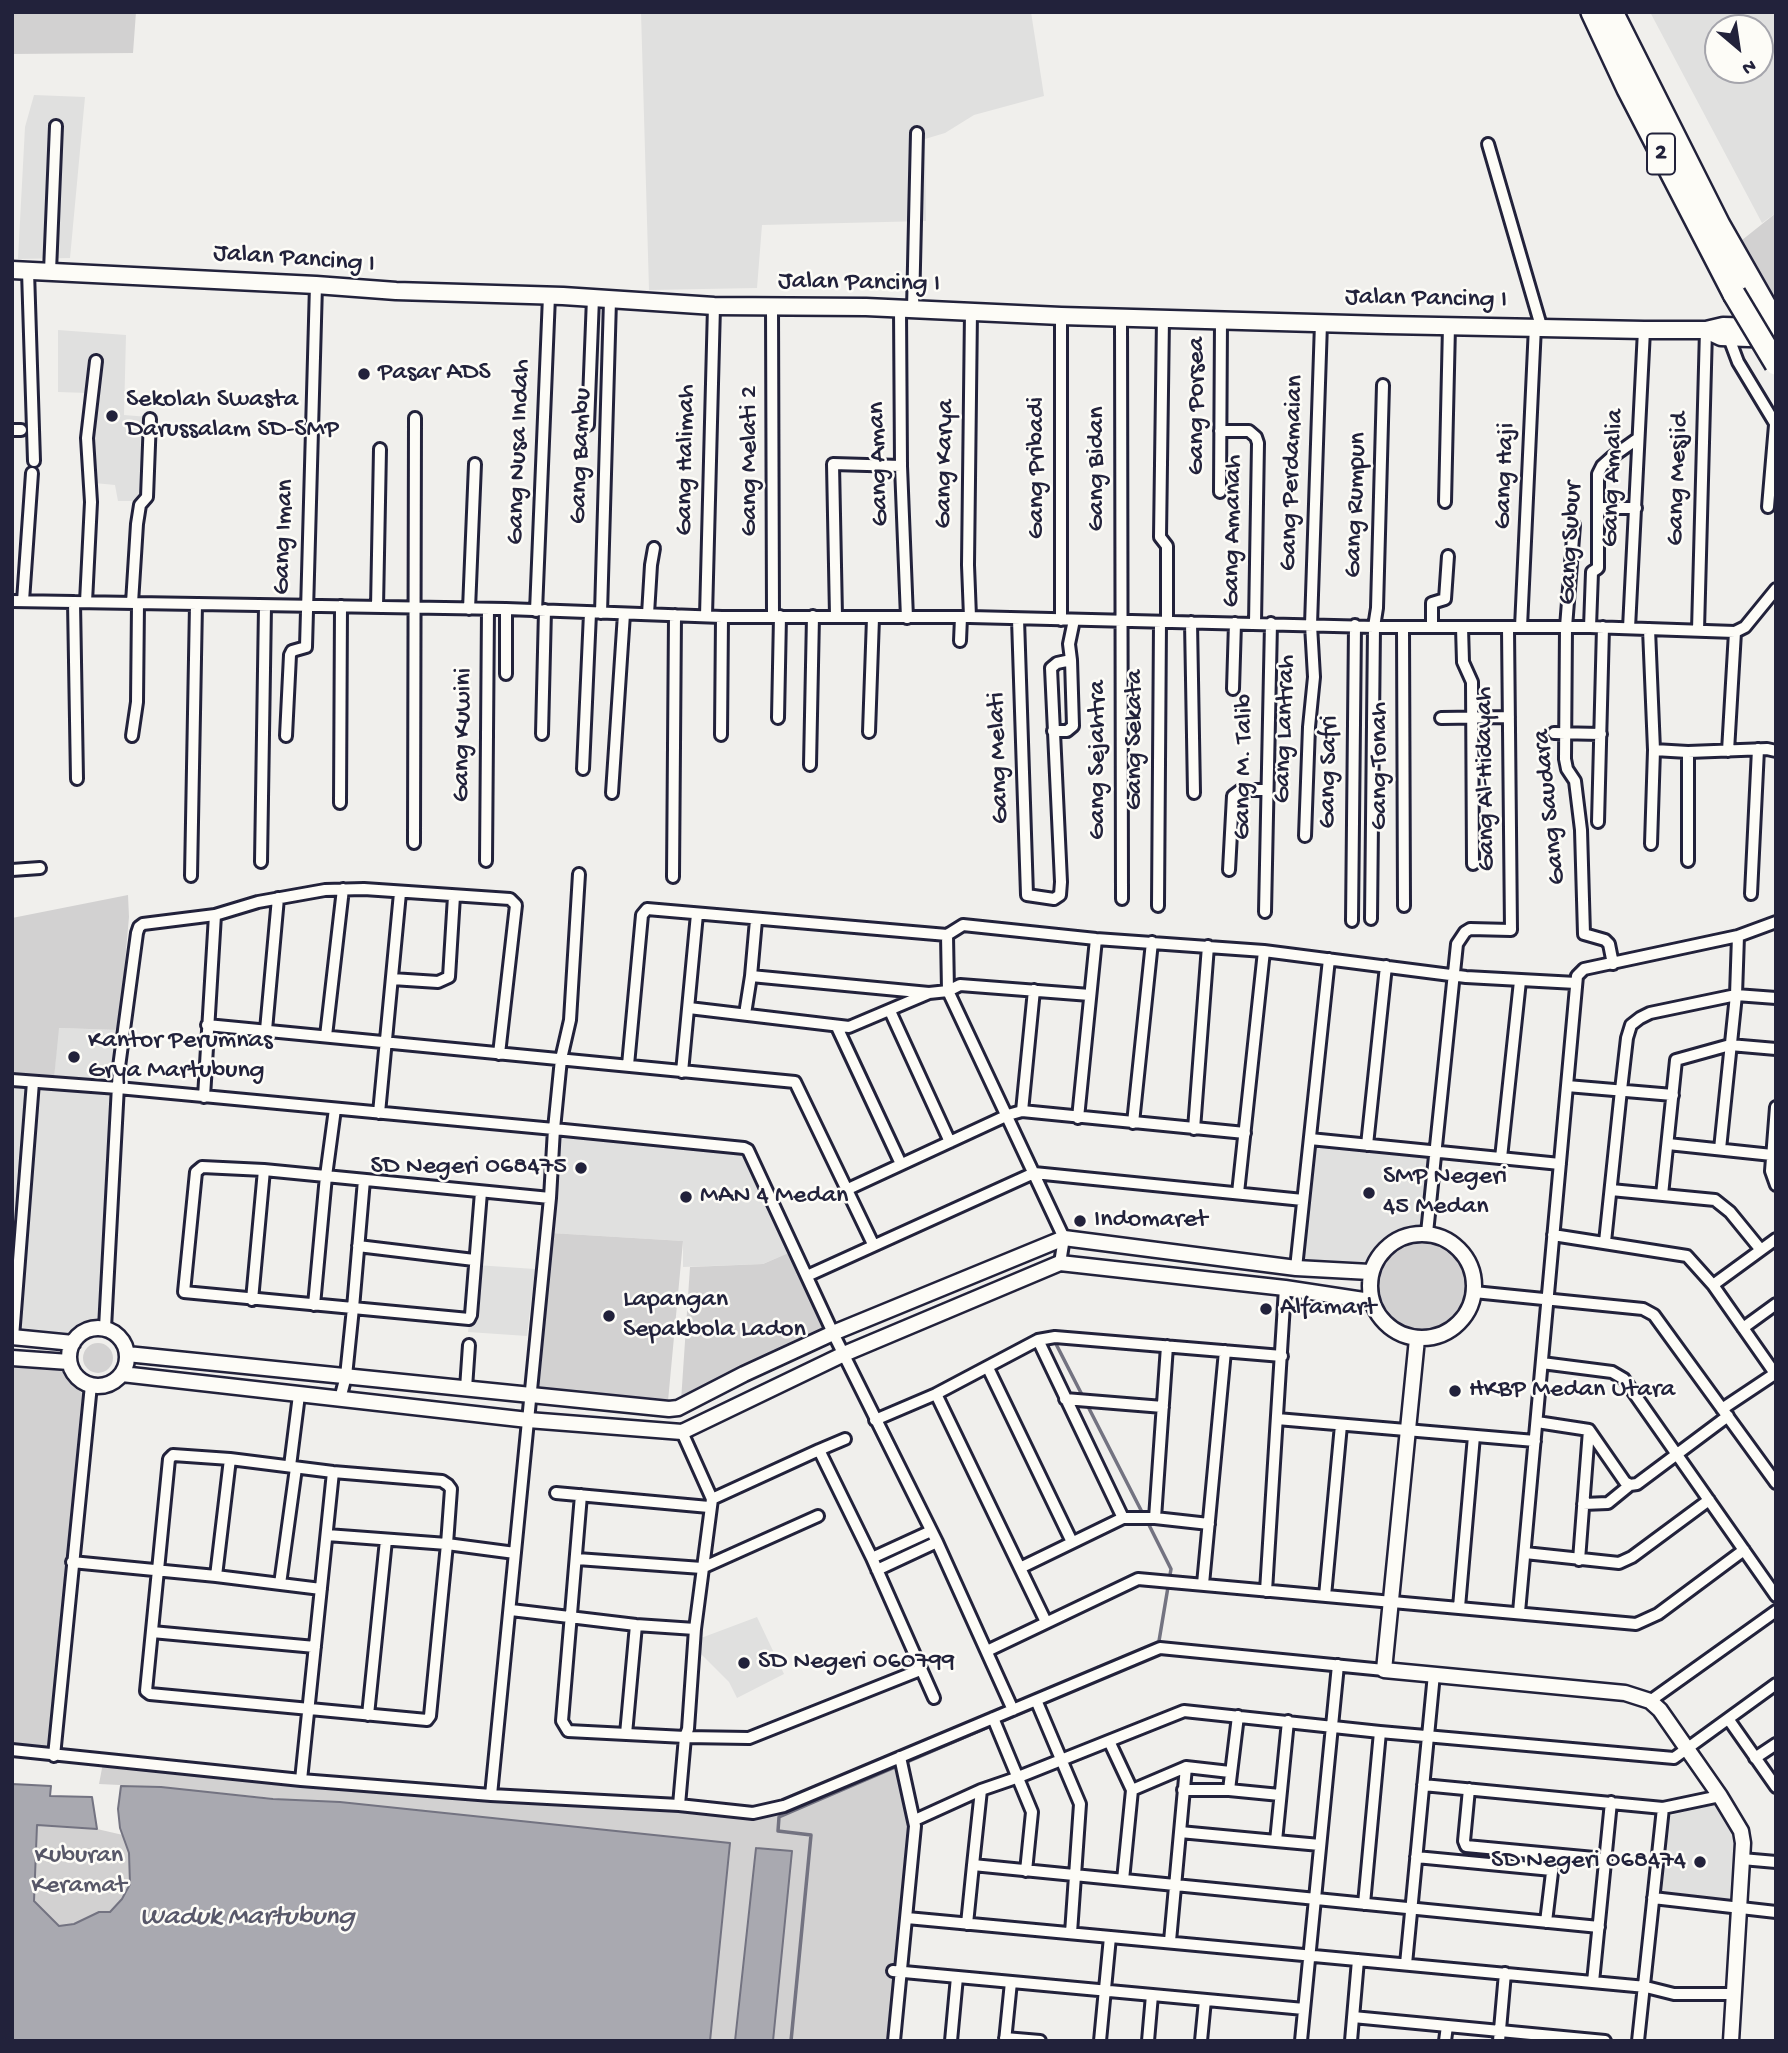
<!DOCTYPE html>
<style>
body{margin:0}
#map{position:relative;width:1788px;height:2053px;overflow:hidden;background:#f0efec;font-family:"Gochi Hand",sans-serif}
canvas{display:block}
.frame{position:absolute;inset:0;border:14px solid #22223b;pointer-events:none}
.north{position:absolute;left:1704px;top:14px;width:70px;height:70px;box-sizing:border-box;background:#fdfcf7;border:2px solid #a5a5ac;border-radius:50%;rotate:151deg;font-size:19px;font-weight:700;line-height:28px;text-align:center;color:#22223b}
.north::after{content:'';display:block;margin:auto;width:24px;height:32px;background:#22223b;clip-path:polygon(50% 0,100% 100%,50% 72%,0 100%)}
</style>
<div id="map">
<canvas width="1788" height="2053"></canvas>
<div class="frame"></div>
<div class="north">N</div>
</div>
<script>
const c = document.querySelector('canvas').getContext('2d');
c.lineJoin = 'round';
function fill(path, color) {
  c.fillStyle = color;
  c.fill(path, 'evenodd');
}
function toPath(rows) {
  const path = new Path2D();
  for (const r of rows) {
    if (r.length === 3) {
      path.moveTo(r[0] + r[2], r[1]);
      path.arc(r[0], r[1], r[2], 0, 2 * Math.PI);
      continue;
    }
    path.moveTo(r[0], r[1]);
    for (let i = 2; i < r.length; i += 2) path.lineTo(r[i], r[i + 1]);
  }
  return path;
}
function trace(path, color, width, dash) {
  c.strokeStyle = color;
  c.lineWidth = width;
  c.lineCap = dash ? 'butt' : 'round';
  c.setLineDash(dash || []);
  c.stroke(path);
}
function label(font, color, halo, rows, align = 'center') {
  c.font = font + ' "Gochi Hand",sans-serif';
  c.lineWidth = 5;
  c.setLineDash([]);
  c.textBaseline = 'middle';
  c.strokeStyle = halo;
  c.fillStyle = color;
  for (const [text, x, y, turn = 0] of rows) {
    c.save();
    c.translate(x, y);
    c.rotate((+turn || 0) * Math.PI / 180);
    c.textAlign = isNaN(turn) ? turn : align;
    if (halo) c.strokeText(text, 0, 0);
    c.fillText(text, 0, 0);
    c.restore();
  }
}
fill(toPath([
 [641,12,1031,12,1044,96,974,115,945,133,925,139,926,221,762,225,757,288,649,290],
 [1650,12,1776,12,1776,213,1762,223],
 [1718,28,1760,28,1760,70,1718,70],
 [34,95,85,97,70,258,18,259,25,127],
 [58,330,126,335,124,415,149,417,143,501,118,501,115,485,84,482,88,393,58,392],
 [58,1028,119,1030,115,1085,54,1079],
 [12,1083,113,1093,102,1323,84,1328,68,1337,12,1333],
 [557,1132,746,1152,793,1251,763,1264,683,1267,683,1241,551,1233],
 [1313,1142,1436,1152,1427,1233,1370,1272,1298,1266],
 [476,1265,535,1269,527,1336,468,1332],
 [757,1617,784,1674,737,1698,729,1682,699,1652,701,1638],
 [1719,1802,1736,1829,1732,1899,1662,1895,1669,1816]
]), '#e0e0df');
fill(toPath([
 [12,12,136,12,133,53,12,54],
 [1776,213,1776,307,1732,248],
 [128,895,129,917,119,1030,59,1028,54,1079,12,1075,12,918],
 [551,1233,683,1241,668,1401,535,1391],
 [1422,1286,52],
 [793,1251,828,1333,681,1401,690,1267,763,1264],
 [98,1358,15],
 [12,1364,63,1367,72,1383,83,1394,48,1749,12,1744],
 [904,1759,919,1817,894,2041,710,2041,730,1843,161,1787,99,1784,103,1763,770,1815],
 [37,1825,97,1829,123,1835,129,1853,130,1884,122,1899,110,1912,99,1912,74,1924,59,1926,34,1901]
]), '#d2d1d1');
const water = toPath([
 [12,1784,51,1786,50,1796,92,1797,97,1829,37,1825,34,1901,59,1926,74,1924,99,1912,110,1912,122,1899,130,1884,129,1853,120,1828,118,1809,121,1786,161,1787,273,1799,340,1802,730,1843,710,2041,12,2041,12,1784],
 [756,1848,792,1851,773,2041,735,2041,756,1848]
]);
fill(water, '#a9a9b0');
trace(water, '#737381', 2);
trace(toPath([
 [1056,1344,1143,1514],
 [1147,1521,1171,1569,1158,1647],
 [791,2041,811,1835,778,1831,779,1817,1070,1692]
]), '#737381', 3.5);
const minor = toPath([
 [1488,144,1541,326],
 [28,271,34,461],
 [50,271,56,126],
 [772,306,773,616],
 [900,309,901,466,907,618],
 [913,309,917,133],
 [1121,317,1122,899],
 [1163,318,1160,537,1167,546,1167,622],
 [1729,338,1738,362,1776,425],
 [588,425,593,298],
 [12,430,21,430],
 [1220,431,1249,431,1256,437,1258,443,1255,623],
 [1220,492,1221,320],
 [1445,502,1449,326],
 [1768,507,1775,425],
 [1598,508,1636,508],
 [1574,525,1566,627,1565,759,1567,769,1575,781,1581,830,1584,934,1605,940,1609,944,1613,964],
 [12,601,506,609,722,617,970,617,1374,627,1590,627,1735,632,1745,627,1776,589],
 [23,601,32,473],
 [74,602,77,779],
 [86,602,91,502,87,438,96,361],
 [132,603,137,524,140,505,147,497,150,419],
 [377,607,380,449],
 [469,609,475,464],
 [506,609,506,674],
 [536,611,549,296],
 [601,613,610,300],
 [648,614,651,565,654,548],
 [706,616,714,306],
 [836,616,833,464,901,466],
 [970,617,968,565,971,311],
 [1018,619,1027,895,1054,899,1060,895,1061,882,1051,668,1057,663,1071,660,1069,644,1074,620],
 [1061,620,1061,316],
 [1191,622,1194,793],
 [1403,627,1404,906],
 [1432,627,1432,603,1445,599,1448,556],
 [1462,627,1463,662,1472,682,1473,864],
 [1521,627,1535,326],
 [1590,627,1592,572,1598,568,1598,474,1602,466,1612,457,1637,439],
 [1629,628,1644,330],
 [1649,629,1654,750,1651,844],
 [1698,630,1706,330],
 [960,641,961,617],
 [1233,689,1235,623],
 [778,718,780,616],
 [1441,718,1509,717],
 [1053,731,1067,731,1073,726,1071,660],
 [869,732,873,618],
 [1554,733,1601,734],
 [542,734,545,610],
 [721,735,722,617],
 [132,736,137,702,138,604],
 [286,736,290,655,292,651,306,647,316,285],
 [1654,750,1688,752,1767,749,1776,751],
 [1728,751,1735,632],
 [1688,752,1688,861],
 [810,765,813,616],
 [583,769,590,613],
 [612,793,624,614],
 [340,803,341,606],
 [1598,822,1603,627],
 [1305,836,1309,727,1314,677,1311,625,1321,323],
 [414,843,415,418],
 [486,861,488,609],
 [261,862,265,606],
 [12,870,40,868],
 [1229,870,1233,796,1241,790,1267,790],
 [191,876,196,604],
 [673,877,675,615],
 [1751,894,1758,749],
 [1158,906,1160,622],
 [1265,912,1271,623],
 [1371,919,1374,627,1377,608,1383,385],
 [1352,921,1355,625],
 [947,935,948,991,1064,1238,1060,1263],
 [751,976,929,993,948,991,960,985,1090,995],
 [392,979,438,982,449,977,454,896],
 [689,1008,849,1027,927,994],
 [890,1011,950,1142],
 [745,1014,751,976,756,920],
 [207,1025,795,1082,873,1244],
 [837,1027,901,1164],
 [266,1030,278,898],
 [326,1036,343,889],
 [628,1065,642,915,647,909,947,935,963,925,1096,939,1264,951,1466,977,1576,983],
 [682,1072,697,914],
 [12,1080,118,1088,554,1129,744,1148,748,1150,833,1333,937,1542,1013,1710],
 [1567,1086,1673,1095],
 [204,1097,215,915],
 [1776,1107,1771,1171,1776,1185],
 [1022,1111,1034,990],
 [379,1113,400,893],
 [1078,1118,1096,939],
 [1133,1123,1152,942],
 [1194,1129,1208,946],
 [1310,1139,1560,1164],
 [1668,1144,1772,1155],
 [1367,1145,1386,966],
 [1720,1149,1736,995,1738,936],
 [1501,1158,1520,981],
 [846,1190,1008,1115,1022,1111,1245,1133],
 [1611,1190,1715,1200,1730,1212,1761,1250],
 [481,1192,471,1315,469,1319,184,1292,196,1172,202,1167,264,1170,550,1198],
 [1238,1193,1264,951],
 [1662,1195,1676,1060,1730,1045,1776,1049],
 [1427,1233,1457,944,1465,932,1470,929,1511,930,1508,628],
 [1553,1235,1687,1256,1713,1285,1776,1375],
 [1605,1242,1621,1090,1627,1038,1631,1025,1640,1018,1650,1013,1736,995,1776,998],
 [358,1246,474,1260],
 [1296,1268,1329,959],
 [807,1276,1034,1173,1303,1200],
 [1713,1285,1776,1239],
 [1474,1292,1643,1309,1654,1315,1776,1483],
 [252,1300,264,1170],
 [314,1305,326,1176,335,1109],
 [105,1328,119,1067,137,933,139,927,143,924,215,915,258,902,325,890,364,889,510,899,516,905,499,1054],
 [1743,1328,1776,1304],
 [13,1337,33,1082],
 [1038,1340,1123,1518],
 [1542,1363,1612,1372,1624,1379,1776,1596],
 [988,1368,1072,1542],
 [466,1388,469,1345],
 [936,1394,1046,1622],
 [340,1399,346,1376,353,1308,364,1180],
 [1065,1399,1163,1407],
 [1722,1409,1776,1373],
 [1277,1419,1535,1441],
 [875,1420,936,1394,1038,1340,1055,1337,1282,1356],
 [1537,1422,1589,1430,1625,1482,1630,1485,1637,1484,1728,1416],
 [819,1450,845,1439],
 [173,1455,230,1459,333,1472,442,1481,448,1485,451,1489,447,1544,430,1716,427,1720,150,1694,146,1691,169,1459,173,1455],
 [290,1466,299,1395],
 [556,1493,709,1507],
 [581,1495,562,1721,568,1731,685,1737,749,1738,920,1670],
 [712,1499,819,1450,872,1558,934,1698],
 [1583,1504,1608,1503,1630,1485],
 [1155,1518,1167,1346],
 [327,1535,447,1544,515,1553],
 [1525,1553,1619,1563,1632,1557,1709,1500],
 [872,1558,931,1531],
 [577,1559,702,1568,818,1516],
 [1579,1560,1589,1430],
 [72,1562,216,1576,321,1589],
 [1020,1568,1123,1518,1155,1518,1209,1524],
 [877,1570,937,1542],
 [216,1576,230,1459],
 [280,1584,296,1468],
 [1203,1584,1225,1351],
 [1266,1591,1285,1288],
 [1325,1596,1341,1425],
 [1459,1607,1474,1436],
 [511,1610,636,1625,695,1629],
 [1519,1612,1577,976,1584,969,1738,936,1776,922],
 [152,1632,315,1647],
 [987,1651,1138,1579,1636,1624,1658,1614,1744,1550],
 [1036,1700,1080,1804,1071,1933],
 [1650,1701,1776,1611],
 [368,1715,386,1540],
 [993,1718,1032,1812,1026,1871],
 [1729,1720,1776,1787],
 [1288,1721,1276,1841,1320,1845],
 [626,1734,636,1625],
 [1109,1741,1132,1790,1123,1880],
 [12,1750,301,1780,491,1795,679,1805,753,1813,784,1806,1160,1648,1384,1670],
 [54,1756,91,1385],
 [1755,1758,1776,1744],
 [1186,1767,1230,1772],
 [301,1780,333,1472],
 [1423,1785,1663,1808,1720,1796],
 [1469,1789,1464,1841,1466,1846,1605,1859],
 [981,1790,973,1865,1599,1927],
 [1132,1790,1186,1767,1170,1941],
 [1183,1790,1229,1790,1238,1716],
 [1229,1790,1280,1795],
 [491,1795,550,1198,554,1129,561,1059,570,1020,579,874],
 [679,1805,685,1737,688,1729,695,1629,712,1499,682,1432],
 [915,1820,981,1790,1016,1778,1184,1711,1380,1732,1674,1758,1776,1684],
 [1180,1832,1276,1841],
 [1416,1857,1552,1870],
 [1742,1859,1776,1862],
 [1653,1898,1776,1912],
 [1364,1904,1380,1732],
 [907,1918,1646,1987,1674,1994,1733,1994],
 [1546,1922,1553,1864],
 [967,1924,973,1865],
 [1406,1964,1434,1674],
 [893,1971,1304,2009],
 [1593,1982,1611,1802],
 [1353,2017,1605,2041],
 [1005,2038,1040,2041],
 [894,2041,915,1826,900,1757],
 [951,2041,957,1977],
 [1005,2041,1011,1982],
 [1100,2041,1110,1937],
 [1148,2041,1152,1995],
 [1201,2041,1205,2000],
 [1301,2041,1338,1665],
 [1351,2041,1358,1960],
 [1445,2041,1447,2026],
 [1499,2041,1505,1973],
 [1638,2041,1663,1808]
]);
const tertiary = toPath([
 [1422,1286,52],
 [98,1357,29],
 [12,1337,73,1343],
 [1417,1339,1384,1670,1625,1693,1650,1701,1660,1710,1720,1796,1741,1831,1743,1843,1731,2041],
 [127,1354,669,1409,678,1408,744,1374,833,1333,1064,1238,1296,1268,1370,1272],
 [12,1358,69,1362],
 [122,1374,528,1420,682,1432,844,1354,1060,1263,1285,1288,1370,1301]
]);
const secondary = toPath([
 [12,270,316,285,396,291,563,296,714,306,866,307,1061,316,1387,325,1644,330,1706,330,1723,326,1761,327],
 [1706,330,1721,337,1776,339]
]);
const motorway = toPath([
 [1592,12,1628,89,1734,294],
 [1612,12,1719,225,1776,325]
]);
trace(minor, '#22223b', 16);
trace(tertiary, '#22223b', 19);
trace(secondary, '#22223b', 21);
trace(motorway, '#22223b', 26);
trace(minor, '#fdfcf7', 10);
trace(tertiary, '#fdfcf7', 14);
trace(secondary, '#fdfcf7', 16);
trace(motorway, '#fdfcf7', 21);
const motorwayBridge = toPath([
 [1734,294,1776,364]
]);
trace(motorwayBridge, '#22223b', 26, []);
trace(motorwayBridge, '#fdfcf7', 21);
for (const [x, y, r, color] of [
 [364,374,7,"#22223b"],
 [112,416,7,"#22223b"],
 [74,1057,7,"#22223b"],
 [581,1168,7,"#22223b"],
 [1369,1193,7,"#22223b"],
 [686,1197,7,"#22223b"],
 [1080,1221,7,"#22223b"],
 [1266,1309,7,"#22223b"],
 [609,1316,7,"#22223b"],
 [1455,1391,7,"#22223b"],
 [744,1663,7,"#22223b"],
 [1700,1862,7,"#22223b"]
]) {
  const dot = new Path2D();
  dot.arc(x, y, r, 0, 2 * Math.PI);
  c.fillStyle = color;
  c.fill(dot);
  trace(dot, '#fdfcf7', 2.5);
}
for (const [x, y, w] of [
 [1661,154,28]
]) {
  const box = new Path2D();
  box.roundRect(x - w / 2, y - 20.5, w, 41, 5);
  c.fillStyle = '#fdfcf7';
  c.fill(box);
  trace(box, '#22223b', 2);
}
label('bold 24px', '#22223b', null, [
 ["2",1661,154]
]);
label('26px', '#22223b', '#fdfcf7', [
 ["Jalan Pancing I",294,260,4],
 ["Jalan Pancing I",859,284,1],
 ["Jalan Pancing I",1426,300,1],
 ["Gang Porsea",1198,406,-90],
 ["Gang Nusa Indah",520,452,-88],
 ["Gang Bambu",582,456,-88],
 ["Gang Halimah",687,460,-89],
 ["Gang Melati 2",751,461,-90],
 ["Gang Aman",880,464,-92],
 ["Gang Karya",946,464,-89],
 ["Gang Pribadi",1038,468,-90],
 ["Gang Bidan",1098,469,-90],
 ["Gang Perdamaian",1293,473,-88],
 ["Gang Haji",1506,476,-88],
 ["Gang Amalia",1614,478,-88],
 ["Gang Mesjid",1679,479,-88],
 ["Gang Rumpun",1357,505,-88],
 ["Gang Amanah",1234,531,-89],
 ["Gang Iman",285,537,-88],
 ["Gang Subur",1572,543,-87],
 ["Gang Lantrah",1286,729,-88],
 ["Gang Kuwini",464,735,-89],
 ["Gang Sekata",1136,740,-90],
 ["Gang Melati",1000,758,-92],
 ["Gang Sejahtra",1099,760,-90],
 ["Gang Tonah",1381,766,-90],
 ["Gang M. Talib",1245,767,-89],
 ["Gang Safri",1330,772,-89],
 ["Gang Al-Hidayah",1487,779,-91],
 ["Gang Saudara",1551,807,-96]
]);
label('26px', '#22223b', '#fdfcf7', [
 ["Pasar ADS",378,374],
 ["Sekolah Swasta",126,401],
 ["Darussalam SD-SMP",126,431],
 ["Kantor Perumnas",88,1042],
 ["Grya Martubung",88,1072],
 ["SD Negeri 068475",567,1168,"right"],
 ["SMP Negeri",1383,1178],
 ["45 Medan",1383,1208],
 ["MAN 4 Medan",700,1197],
 ["Indomaret",1094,1221],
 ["Lapangan",623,1301],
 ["Sepakbola Ladon",623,1331],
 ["Alfamart",1280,1309],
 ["HKBP Medan Utara",1469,1391],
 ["SD Negeri 060799",758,1663],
 ["SD Negeri 068474",1686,1862,"right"]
], 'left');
label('26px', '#575768', '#fdfcf7', [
 ["Kuburan",79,1857],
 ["Keramat",79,1887]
]);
label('italic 28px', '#58586a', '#fdfcf7', [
 ["Waduk Martubung",247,1919]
]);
</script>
